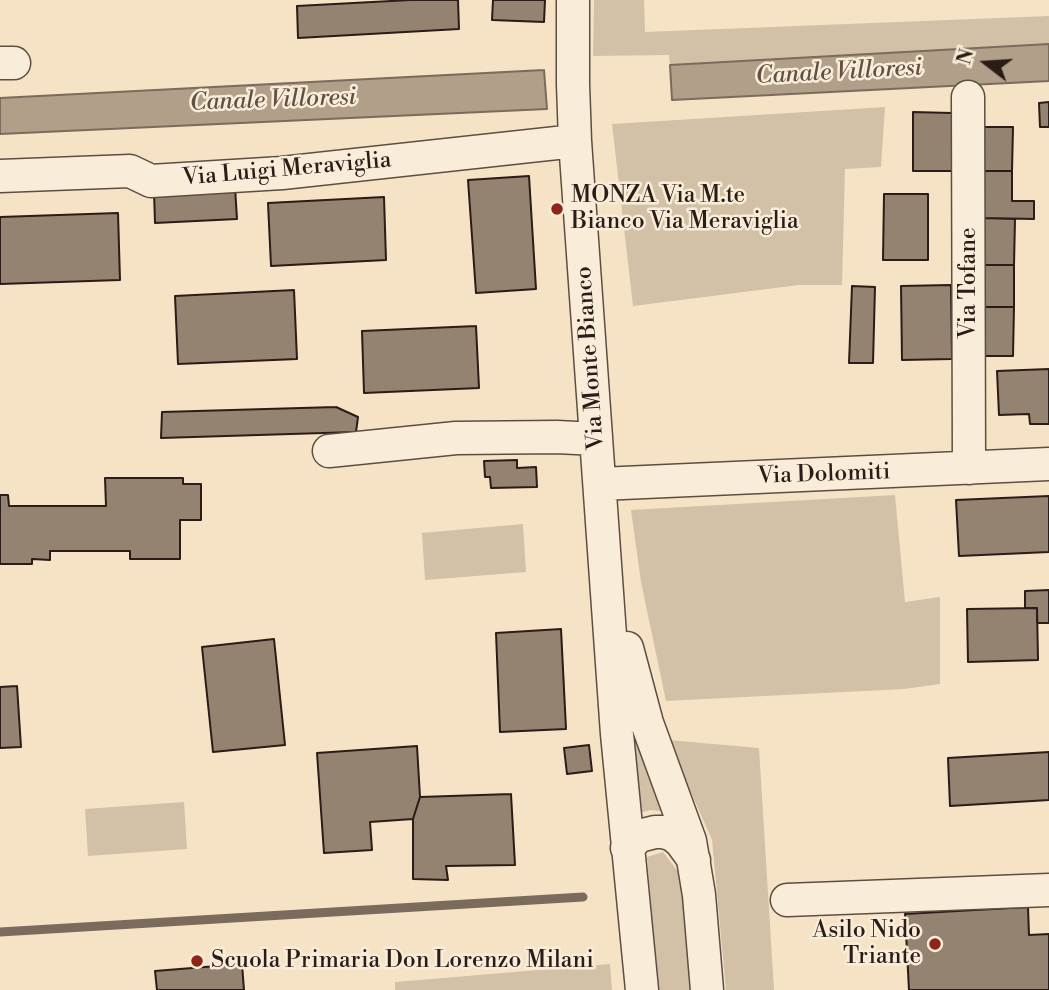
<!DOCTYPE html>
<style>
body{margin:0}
#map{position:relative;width:1049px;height:990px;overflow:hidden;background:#f6e3c5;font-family:"Libre Bodoni",serif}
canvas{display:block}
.north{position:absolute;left:951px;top:28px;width:70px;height:70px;-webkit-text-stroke:5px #f9edd9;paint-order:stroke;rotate:287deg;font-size:19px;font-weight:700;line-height:28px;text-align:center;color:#2a1c17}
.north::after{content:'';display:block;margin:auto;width:24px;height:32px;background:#2a1c17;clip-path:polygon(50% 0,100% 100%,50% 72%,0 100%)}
</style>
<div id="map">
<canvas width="1049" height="990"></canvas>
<div class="north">N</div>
</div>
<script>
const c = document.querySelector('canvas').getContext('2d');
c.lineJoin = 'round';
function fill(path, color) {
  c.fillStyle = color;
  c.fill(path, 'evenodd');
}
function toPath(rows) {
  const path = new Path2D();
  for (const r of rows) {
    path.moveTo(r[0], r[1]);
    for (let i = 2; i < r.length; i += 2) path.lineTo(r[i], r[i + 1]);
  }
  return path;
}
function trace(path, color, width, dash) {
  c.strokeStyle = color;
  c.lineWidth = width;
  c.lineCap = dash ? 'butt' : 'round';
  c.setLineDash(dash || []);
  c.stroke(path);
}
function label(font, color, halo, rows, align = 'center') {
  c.font = font + ' "Libre Bodoni",serif';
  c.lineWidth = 5;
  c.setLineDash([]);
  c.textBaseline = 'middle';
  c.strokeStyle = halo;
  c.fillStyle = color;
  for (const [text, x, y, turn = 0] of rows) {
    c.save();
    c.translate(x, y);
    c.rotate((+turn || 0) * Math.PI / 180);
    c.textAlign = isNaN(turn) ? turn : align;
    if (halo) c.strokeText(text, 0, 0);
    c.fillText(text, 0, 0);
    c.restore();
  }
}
fill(toPath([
 [594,0,644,0,645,32,1049,16,1049,44,670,65,669,55,593,56],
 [885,107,881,167,845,169,842,285,799,285,633,306,612,124],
 [895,495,905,602,940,597,940,684,904,689,666,701,641,582,631,510],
 [523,524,526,572,425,580,422,533],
 [668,740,759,748,774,990,726,990,712,840],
 [632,743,645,744,668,812,651,810,639,813],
 [184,802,187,849,88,856,85,809],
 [663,852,689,886,696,990,658,990,647,857],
 [610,964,612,990,395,990,395,982]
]), '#d3c1a7');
const water = toPath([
 [1049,44,1049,81,672,100,670,65,1049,44],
 [544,70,547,109,0,134,0,98,544,70]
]);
fill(water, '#b19f8a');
trace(water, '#7b6b5c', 2);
trace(toPath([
 [0,932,583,897]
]), '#7b6b5c', 9);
const building = toPath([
 [410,0,458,0,459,29,298,38,297,6,410,0],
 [493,0,545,0,544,22,492,20,493,0],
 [1049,102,1049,127,1040,127,1039,103,1049,102],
 [913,112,952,113,952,171,913,171,913,112],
 [984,127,1013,127,1012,171,984,171,984,127],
 [984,171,1012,171,1012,201,1034,201,1034,219,983,218,984,171],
 [529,176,536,289,476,293,468,180,529,176],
 [235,187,237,219,155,223,154,192,235,187],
 [884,194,928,194,928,260,883,260,884,194],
 [384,197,386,260,271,266,268,203,384,197],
 [118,213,120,280,0,284,0,217,118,213],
 [983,218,1015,219,1014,265,983,265,983,218],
 [983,265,1014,265,1014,307,983,307,983,265],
 [951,285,952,359,902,360,901,286,951,285],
 [852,286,875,287,873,363,849,363,852,286],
 [294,290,297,359,178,364,175,296,294,290],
 [983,307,1014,307,1013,356,982,356,983,307],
 [476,326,479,388,364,393,362,331,476,326],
 [1049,369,1049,424,1030,424,1029,414,999,415,997,371,1049,369],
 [336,407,358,417,356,432,161,438,162,412,336,407],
 [517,460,517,468,536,467,537,487,491,488,490,477,485,477,484,461,517,460],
 [105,478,183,478,183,484,201,484,201,520,180,520,180,559,130,559,130,551,50,551,50,560,32,559,32,564,0,564,0,495,8,495,9,506,106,506,105,478],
 [1049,496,1049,552,959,556,956,500,1049,496],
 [1049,590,1049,623,1037,623,1037,608,1025,608,1025,591,1049,590],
 [1037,608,1038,660,968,662,967,609,1037,608],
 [561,629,566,729,500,732,496,633,561,629],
 [274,639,285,745,213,752,202,647,274,639],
 [17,686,21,747,0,748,0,687,17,686],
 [589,745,592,771,567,774,564,748,589,745],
 [417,746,420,797,413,819,370,822,372,850,324,853,317,753,417,746],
 [1049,752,1049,800,950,806,948,758,1049,752],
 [511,794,515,865,446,866,448,880,413,879,413,819,420,797,511,794],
 [1028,907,1029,935,1049,934,1049,990,909,990,905,914,1028,907],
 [242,964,244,990,157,990,155,971,242,964]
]);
fill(building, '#948371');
trace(building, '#2a1c17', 2);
const minor = toPath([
 [573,0,573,84,575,141,617,734,642,990],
 [0,63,14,63],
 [968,97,969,468],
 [0,176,130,171,151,181,282,173,575,141],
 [329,451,456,438,557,437,596,439],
 [600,484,1049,464],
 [627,648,647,723,690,841,699,895,707,990],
 [627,848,639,836,655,832,663,832,673,835,681,842,694,860],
 [787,900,1049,890]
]);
trace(minor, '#5d4e42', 35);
trace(minor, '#f9edd9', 32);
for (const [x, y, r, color] of [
 [557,209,7,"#8f2418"],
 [935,944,7,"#8f2418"],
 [197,961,7,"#8f2418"]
]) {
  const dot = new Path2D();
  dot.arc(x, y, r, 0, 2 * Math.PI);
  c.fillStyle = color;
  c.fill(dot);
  trace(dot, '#f9edd9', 2.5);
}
label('23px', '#2a1c17', '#f9edd9', [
 ["Via Luigi Meraviglia",287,170,-5],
 ["Via Tofane",969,283,-90],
 ["Via Monte Bianco",591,358,-94],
 ["Via Dolomiti",824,475,-2]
]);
label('23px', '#2a1c17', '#f9edd9', [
 ["MONZA Via M.te",571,196],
 ["Bianco Via Meraviglia",571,222],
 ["Asilo Nido",921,931,"right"],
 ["Triante",921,957,"right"],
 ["Scuola Primaria Don Lorenzo Milani",211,961]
], 'left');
label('italic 24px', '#605045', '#f9edd9', [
 ["Canale Villoresi",839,73,-3],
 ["Canale Villoresi",273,101,-2]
]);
</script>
